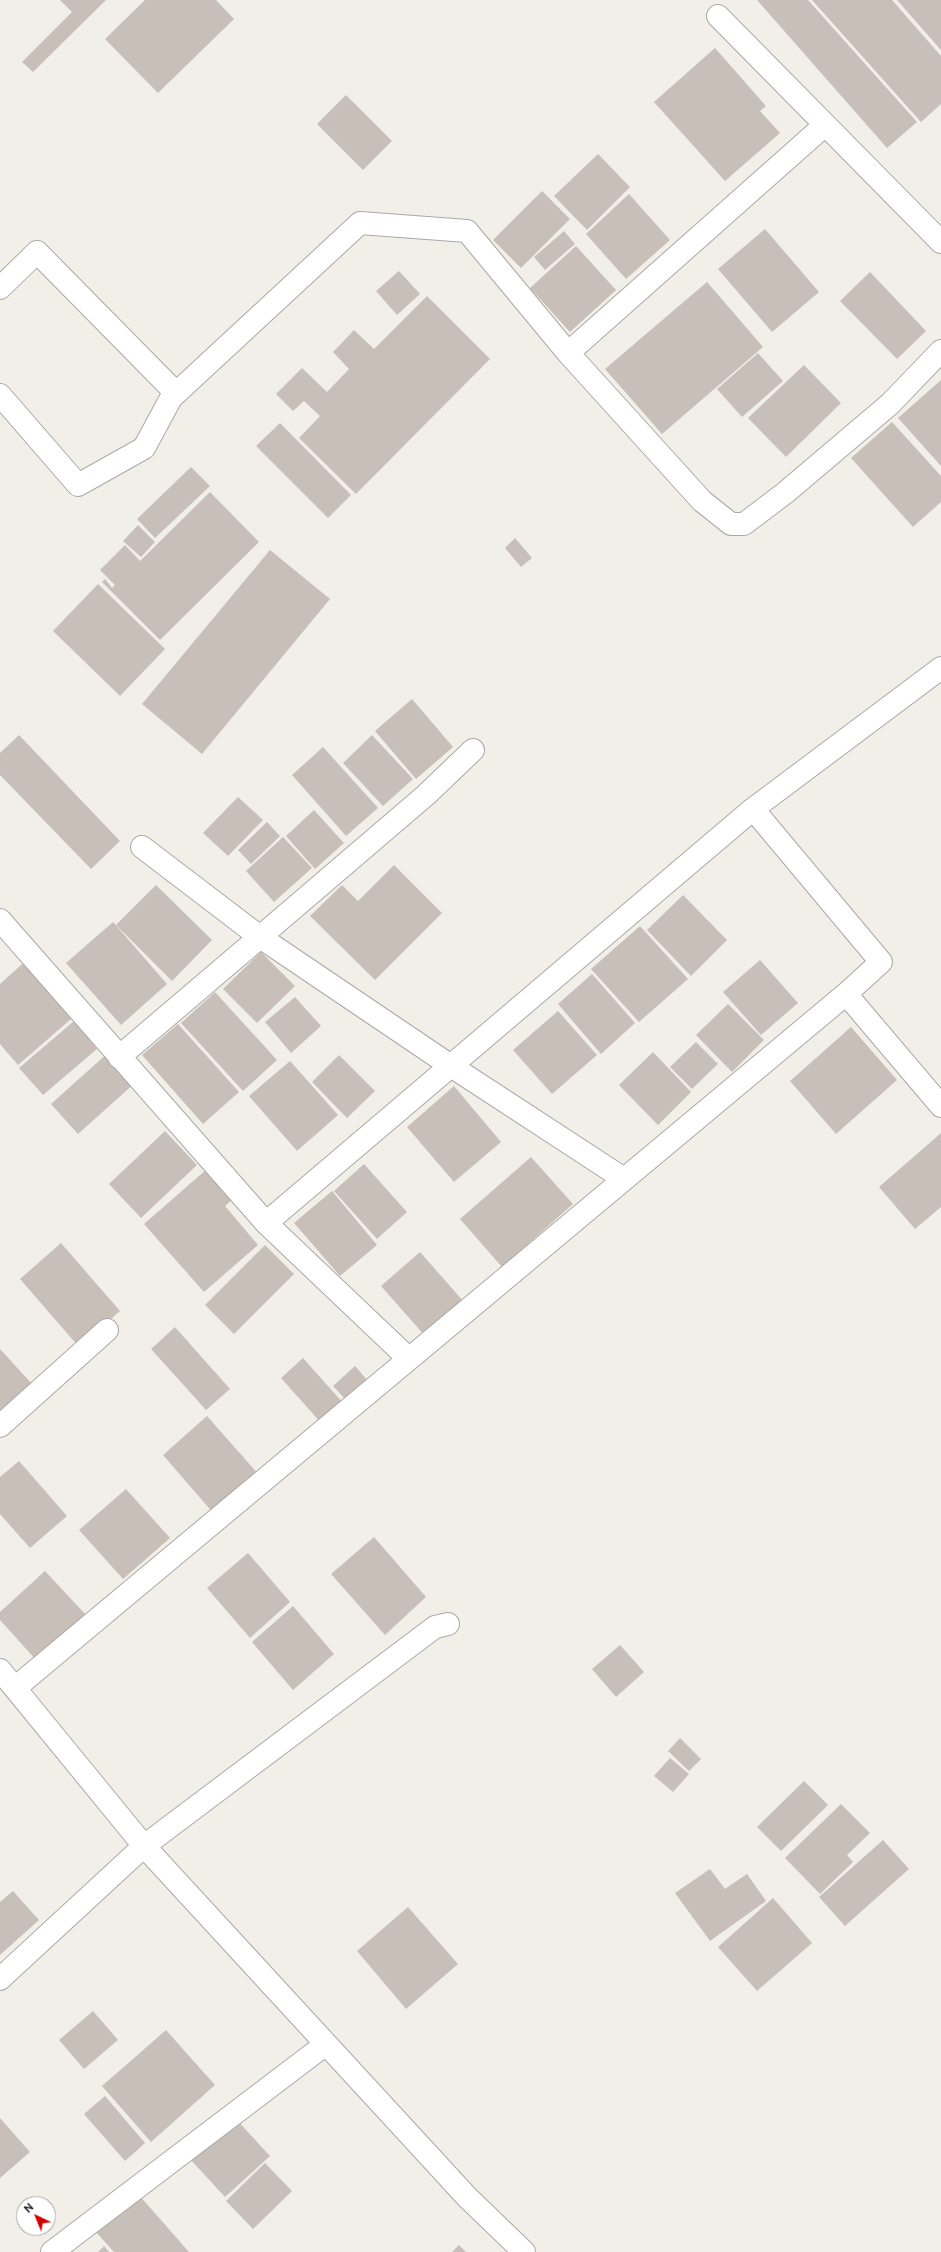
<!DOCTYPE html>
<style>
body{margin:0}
#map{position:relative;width:941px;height:2252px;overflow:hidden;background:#f2efe9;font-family:Ubuntu,sans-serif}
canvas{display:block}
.north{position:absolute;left:16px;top:2196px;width:40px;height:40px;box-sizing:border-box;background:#fff;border:1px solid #a7a7a7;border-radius:50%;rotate:317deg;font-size:11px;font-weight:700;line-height:16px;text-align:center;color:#222}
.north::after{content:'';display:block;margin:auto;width:14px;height:18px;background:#d40000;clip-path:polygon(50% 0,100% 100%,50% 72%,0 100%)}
</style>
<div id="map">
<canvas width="941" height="2252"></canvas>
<div class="north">N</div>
</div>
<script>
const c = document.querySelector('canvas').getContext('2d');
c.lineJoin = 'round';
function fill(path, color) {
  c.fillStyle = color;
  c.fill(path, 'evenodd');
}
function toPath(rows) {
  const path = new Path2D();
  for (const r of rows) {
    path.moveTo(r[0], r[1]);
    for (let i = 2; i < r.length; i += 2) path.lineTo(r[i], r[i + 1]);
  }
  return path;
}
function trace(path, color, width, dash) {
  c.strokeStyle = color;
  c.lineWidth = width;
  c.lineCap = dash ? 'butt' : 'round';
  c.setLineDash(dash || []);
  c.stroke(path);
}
fill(toPath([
 [60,0,106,0,33,72,22,62,72,12],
 [145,0,216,0,234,19,158,93,105,39],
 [757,0,808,0,917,122,887,148],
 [812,0,892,0,941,56,941,104,921,122],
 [897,0,941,0,941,50],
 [715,48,766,106,760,111,780,133,725,181,654,102],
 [346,95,392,141,363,170,317,124],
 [598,154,630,187,587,230,554,196],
 [542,191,570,219,521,268,493,240],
 [629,194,670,240,626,279,586,234],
 [765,229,819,292,772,332,718,269],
 [564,231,575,244,545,270,534,257],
 [576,246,616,290,570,332,530,288],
 [399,271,420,294,397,315,376,291],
 [870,272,926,331,897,359,840,301],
 [707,282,763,347,662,434,605,369],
 [427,296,490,359,356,494,299,438,320,416,304,401,293,411,276,394,302,368,327,392,349,369,333,352,354,330,374,349],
 [758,353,783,381,742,417,717,389],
 [804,365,841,403,786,457,748,418],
 [941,380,941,466,898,418],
 [892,422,941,476,941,502,913,527,851,458],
 [280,423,351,495,328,518,256,446],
 [191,467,210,486,155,538,137,519],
 [210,492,259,542,160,640,102,582,105,579,112,588,115,585,100,570,125,545,140,561],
 [138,525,155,542,141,557,123,541],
 [515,538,532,558,521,567,505,548],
 [270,550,330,599,202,754,142,704],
 [98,584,165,649,120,696,53,631],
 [412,699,453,747,416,779,375,731],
 [19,735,120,841,91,869,0,775,0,753],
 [372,735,413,779,383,806,343,763],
 [323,747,378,808,346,836,292,775],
 [238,797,263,820,228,856,203,833],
 [314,810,344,843,315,869,286,836],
 [267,822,280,836,251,864,238,850],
 [283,837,312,868,274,902,246,871],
 [394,865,442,913,375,980,310,916,342,885,358,901],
 [156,885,212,940,172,981,116,925],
 [683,895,727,940,691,976,647,930],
 [113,922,167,984,121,1025,66,963],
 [640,926,688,979,639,1022,591,969],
 [261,952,295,986,257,1023,223,989],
 [29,958,78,1013,18,1065,0,1044,0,984],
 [760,960,798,1003,761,1035,723,992],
 [592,974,635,1023,601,1054,558,1004],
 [215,992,277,1060,243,1091,181,1023],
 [295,997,321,1026,291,1053,265,1022],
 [728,1004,764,1040,732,1072,696,1035],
 [558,1011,597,1055,552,1094,513,1050],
 [74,1021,97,1049,43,1095,19,1068],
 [178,1024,239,1092,203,1124,142,1055],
 [851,1027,897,1080,836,1134,790,1081],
 [696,1042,718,1064,692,1089,670,1067],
 [109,1052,136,1082,78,1134,51,1104],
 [653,1052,691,1092,658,1125,619,1085],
 [339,1055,375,1091,347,1118,312,1082],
 [290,1061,338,1115,297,1151,249,1096],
 [454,1086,501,1142,454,1182,407,1127],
 [165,1131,197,1165,141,1218,109,1184],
 [941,1133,941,1207,915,1229,879,1187],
 [531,1157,573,1204,502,1267,460,1219],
 [364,1164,407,1212,377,1239,334,1191],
 [207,1169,234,1198,225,1206,258,1245,204,1292,144,1224],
 [332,1191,377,1245,340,1276,294,1223],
 [61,1243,120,1311,79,1347,20,1279],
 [265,1245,294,1274,234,1334,205,1305],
 [420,1252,464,1302,425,1336,381,1286],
 [175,1327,230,1389,206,1410,151,1349],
 [0,1349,33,1385,0,1414],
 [303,1358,344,1404,322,1424,281,1378],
 [355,1366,368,1381,346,1400,333,1386],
 [207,1416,260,1476,215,1515,163,1455],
 [19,1461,67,1516,30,1548,0,1514,0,1477],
 [126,1489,170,1538,123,1579,79,1530],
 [374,1537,426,1597,385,1635,331,1574],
 [248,1553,290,1602,250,1638,207,1588],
 [45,1571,86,1615,36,1660,0,1620,0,1612],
 [293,1606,334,1654,293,1690,252,1642],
 [620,1645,644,1672,616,1697,592,1669],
 [680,1738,701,1759,689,1771,668,1751],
 [670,1758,689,1774,673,1792,654,1776],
 [804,1781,828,1805,781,1851,757,1827],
 [841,1804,870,1833,847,1855,853,1862,820,1894,785,1858],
 [883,1840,909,1869,845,1926,819,1897],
 [710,1869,725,1889,747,1874,766,1901,710,1941,675,1893],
 [13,1891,39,1920,0,1955,0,1902],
 [773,1898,812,1943,757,1991,718,1947],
 [408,1907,458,1964,406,2009,357,1951],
 [93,2011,118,2040,84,2069,59,2040],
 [166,2030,215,2085,151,2142,102,2086],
 [105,2096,145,2143,125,2161,84,2114],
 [0,2118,30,2152,0,2178],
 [235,2118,270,2156,225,2197,190,2159],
 [265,2163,292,2191,253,2229,226,2201],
 [139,2195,189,2252,114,2252,96,2232],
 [459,2245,466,2252,452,2252],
 [104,2246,109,2252,98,2252]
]), '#c7bfb8');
const minor = toPath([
 [718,16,941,242],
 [0,288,37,252,176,393],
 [568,353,702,501,731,524,744,524,785,493,890,404,941,351],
 [0,395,78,485,144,448,171,398,360,223,467,231,568,353,825,125],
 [142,847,260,937,426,795,473,750],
 [0,920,266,1223,753,809],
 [846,994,941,1106],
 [119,1057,260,937,451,1066,624,1179],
 [266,1223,409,1359],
 [0,1426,107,1330],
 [0,1670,144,1846,467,2197,524,2252],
 [15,1688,846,994,881,962,753,809,941,668],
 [0,1979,144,1846,435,1627,448,1624],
 [52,2252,326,2044]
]);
trace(minor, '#a9a9a9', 24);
trace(minor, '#fff', 22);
</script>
